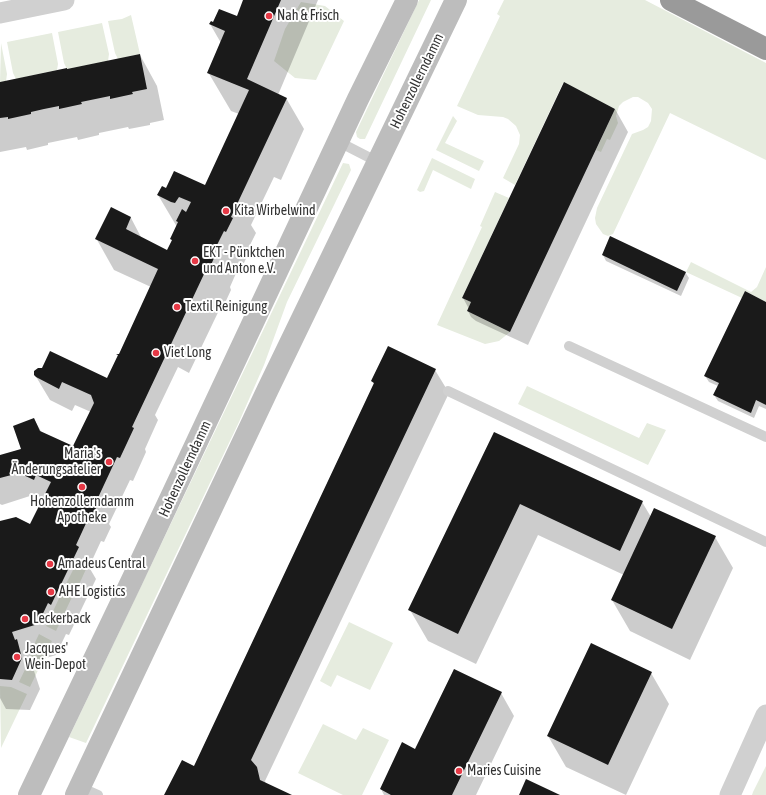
<!DOCTYPE html>
<meta charset="utf-8">
<style>
body{margin:0}
canvas{display:block;background:#fff}
</style>
<canvas width="766" height="795"></canvas>
<script>
const c = document.querySelector('canvas').getContext('2d');
c.lineJoin = 'round';
function fill(path, color) {
  c.fillStyle = color;
  c.fill(path, 'evenodd');
}
function toPath(rows) {
  const path = new Path2D();
  for (const r of rows) {
    path.moveTo(r[0], r[1]);
    for (let i = 2; i < r.length; i += 2) path.lineTo(r[i], r[i + 1]);
  }
  return path;
}
function trace(path, color, width, dash) {
  c.strokeStyle = color;
  c.lineWidth = width;
  c.lineCap = dash ? 'butt' : 'round';
  c.setLineDash(dash || []);
  c.stroke(path);
}
function label(font, color, halo, rows, align = 'center') {
  c.font = font + ' "Asap Condensed",sans-serif';
  c.lineWidth = 4;
  c.setLineDash([]);
  c.textBaseline = 'middle';
  c.strokeStyle = halo;
  c.fillStyle = color;
  for (const [text, x, y, turn = 0] of rows) {
    c.save();
    c.translate(x, y);
    c.rotate((+turn || 0) * Math.PI / 180);
    c.textAlign = isNaN(turn) ? turn : align;
    if (halo) c.strokeText(text, 0, 0);
    c.fillText(text, 0, 0);
    c.restore();
  }
}
fill(toPath([
 [419,0,431,0,365,139,360,139,357,137,356,132],
 [504,0,645,0,766,63,766,160,670,113,613,234,608,236,603,234,596,224,595,218,597,208,632,134,643,130,648,127,651,121,652,109,648,103,638,97,633,97,623,102,619,106,616,116,618,123,610,140,607,139,601,152,596,150,615,109,563,83,515,185,503,178,519,144,520,135,516,126,508,119,503,117,478,115,457,106,500,16,497,14],
 [301,2,325,6,344,21,316,80,295,78,274,61,285,29],
 [131,15,140,54,118,59,115,53,108,21,122,19],
 [102,23,109,54,108,61,67,69,64,63,58,32],
 [52,33,58,64,57,70,16,79,13,73,7,42],
 [1,43,7,74,6,81,0,82],
 [453,116,457,121,445,143,484,161,479,171,436,150],
 [432,158,475,179,471,189,433,170,424,191,420,192,417,190],
 [343,163,349,164,351,170,287,302,264,365,239,422,86,743,69,737],
 [495,192,509,198,462,298,471,302,467,311,510,332,499,341,485,344,437,325,482,227,480,226],
 [691,262,751,292,757,287,766,267,766,302,745,291,742,298,686,272],
 [527,386,639,438,647,423,666,430,648,465,518,404],
 [77,562,87,567,77,589,66,584],
 [63,590,73,595,56,631,46,626],
 [349,622,393,643,370,690,337,675,331,687,320,681],
 [39,634,52,641,30,687,19,682,31,657,30,653],
 [0,686,11,687,27,694,1,748],
 [323,724,356,740,363,728,389,740,362,795,343,795,298,773],
 [766,766,766,795,752,795,753,792]
]), '#e6ecdf');
fill(toPath([
 [244,0,318,0,278,95,286,98,304,129,281,180,274,177,251,225,256,233,249,247,250,250,244,263,241,262,230,287,231,290,225,303,223,302,189,373,178,367,155,415,158,420,145,449,146,452,133,481,130,480,109,524,111,527,104,542,101,541,89,567,96,579,69,635,66,634,56,655,30,663,34,671,40,689,30,710,6,709,0,698,0,522,31,525,43,500,33,495,2,505,0,504,0,456,22,449,34,419,42,433,73,448,91,412,75,405,72,411,50,400,35,375,107,380,151,287,114,270,96,238,111,208,131,218,142,239,168,252,173,242,171,239,177,227,158,195,166,189,207,188,239,114,231,111,208,72,221,43,210,24,237,17],
 [140,55,157,86,164,120,150,123,150,125,129,129,128,127,99,133,99,135,78,140,77,137,48,143,48,145,27,150,26,147,0,152,0,83],
 [615,109,628,132,528,345,476,321,471,317,468,311,469,309,463,298],
 [603,255,685,272,689,278,681,296,606,261],
 [766,303,766,409,759,406,754,418,718,401,714,395,718,386,709,382,705,376],
 [435,370,449,393,265,781,266,784,290,795,165,795,194,767,374,384,372,381],
 [495,434,642,502,651,517,715,537,733,568,690,660,630,631,612,600,624,575,538,535,476,664,428,641,410,610],
 [651,673,669,704,626,795,566,767,548,736],
 [501,693,514,716,476,795,384,795,381,789,403,744,416,750]
]), '#0003');
fill(toPath([
 [243,0,281,0,247,79,287,98,231,217,233,218,226,232,224,231,211,257,214,258,208,272,205,272,132,427,134,428,120,458,117,457,96,502,98,504,90,520,88,519,76,545,79,547,51,605,48,603,38,624,12,632,15,640,17,639,22,658,12,680,0,679,0,521,16,517,30,524,51,482,36,475,34,480,19,473,0,478,0,455,21,449,13,426,34,418,40,431,73,446,94,403,91,395,62,382,59,389,36,377,34,375,34,371,38,368,42,368,50,351,107,378,118,355,116,354,119,354,158,269,95,239,111,207,131,217,126,229,167,250,172,240,170,239,178,222,176,221,182,209,186,212,191,202,179,197,175,203,171,202,157,195,162,186,166,188,174,171,205,185,249,90,207,73,225,31,209,24,211,21,213,22,219,9,237,16],
 [140,54,147,89,132,92,133,94,110,99,110,96,81,102,82,104,59,109,59,106,44,109,31,112,31,114,8,119,8,117,0,118,0,82,67,68,67,69],
 [564,82,615,109,510,332,467,311,471,302,462,298],
 [610,236,686,272,677,291,602,255],
 [745,291,766,302,766,405,756,400,751,413,713,395,719,383,704,376],
 [388,346,436,369,251,760,257,767,260,780,292,795,164,795,182,760,194,766,374,383,371,381],
 [494,432,643,501,620,551,520,504,458,634,408,610],
 [654,508,716,536,672,629,611,600],
 [591,643,652,672,608,765,547,736],
 [454,669,502,692,452,795,391,795,380,789,402,742,415,749],
 [526,779,560,795,519,795]
]), '#1a1a1a');
trace(toPath([
 [339,142,378,162],
 [569,346,766,437],
 [448,391,766,542],
 [80,787,98,795]
]), '#d0d0d0', 10);
trace(toPath([
 [0,13,64,0],
 [730,795,766,715]
]), '#d0d0d0', 21);
trace(toPath([
 [29,795,132,580,358,99,407,0],
 [76,795,268,389,456,0]
]), '#bdbdbd', 22);
trace(toPath([
 [671,0,766,49]
]), '#9a9a9a', 22);
for (const [x, y, r, color] of [
 [269,16,4,"#e63946"],
 [226,211,4,"#e63946"],
 [195,261,4,"#e63946"],
 [177,307,4,"#e63946"],
 [156,353,4,"#e63946"],
 [109,462,4,"#e63946"],
 [82,487,4,"#e63946"],
 [50,564,4,"#e63946"],
 [51,592,4,"#e63946"],
 [25,619,4,"#e63946"],
 [17,657,4,"#e63946"],
 [459,771,4,"#e63946"]
]) {
  const dot = new Path2D();
  dot.arc(x, y, r, 0, 2 * Math.PI);
  c.fillStyle = color;
  c.fill(dot);
  trace(dot, '#fff', 1.5);
}
label('14px', '#333', '#fff', [
 ["Nah & Frisch",277,16],
 ["Kita Wirbelwind",234,211],
 ["EKT - Pünktchen",203,253],
 ["und Anton e.V.",203,269],
 ["Textil Reinigung",185,307],
 ["Viet Long",164,353],
 ["Maria's",101,454,"right"],
 ["Änderungsatelier",101,470,"right"],
 ["Hohenzollerndamm",82,502,"center"],
 ["Apotheke",82,518,"center"],
 ["Amadeus Central",58,564],
 ["AHE Logistics",59,592],
 ["Leckerback",33,619],
 ["Jacques'",25,649],
 ["Wein-Depot",25,665],
 ["Maries Cuisine",467,771]
], 'left');
label('14px', '#333', '#fff', [
 ["Hohenzollerndamm",417,81,-64],
 ["Hohenzollerndamm",185,469,-65]
]);
</script>
